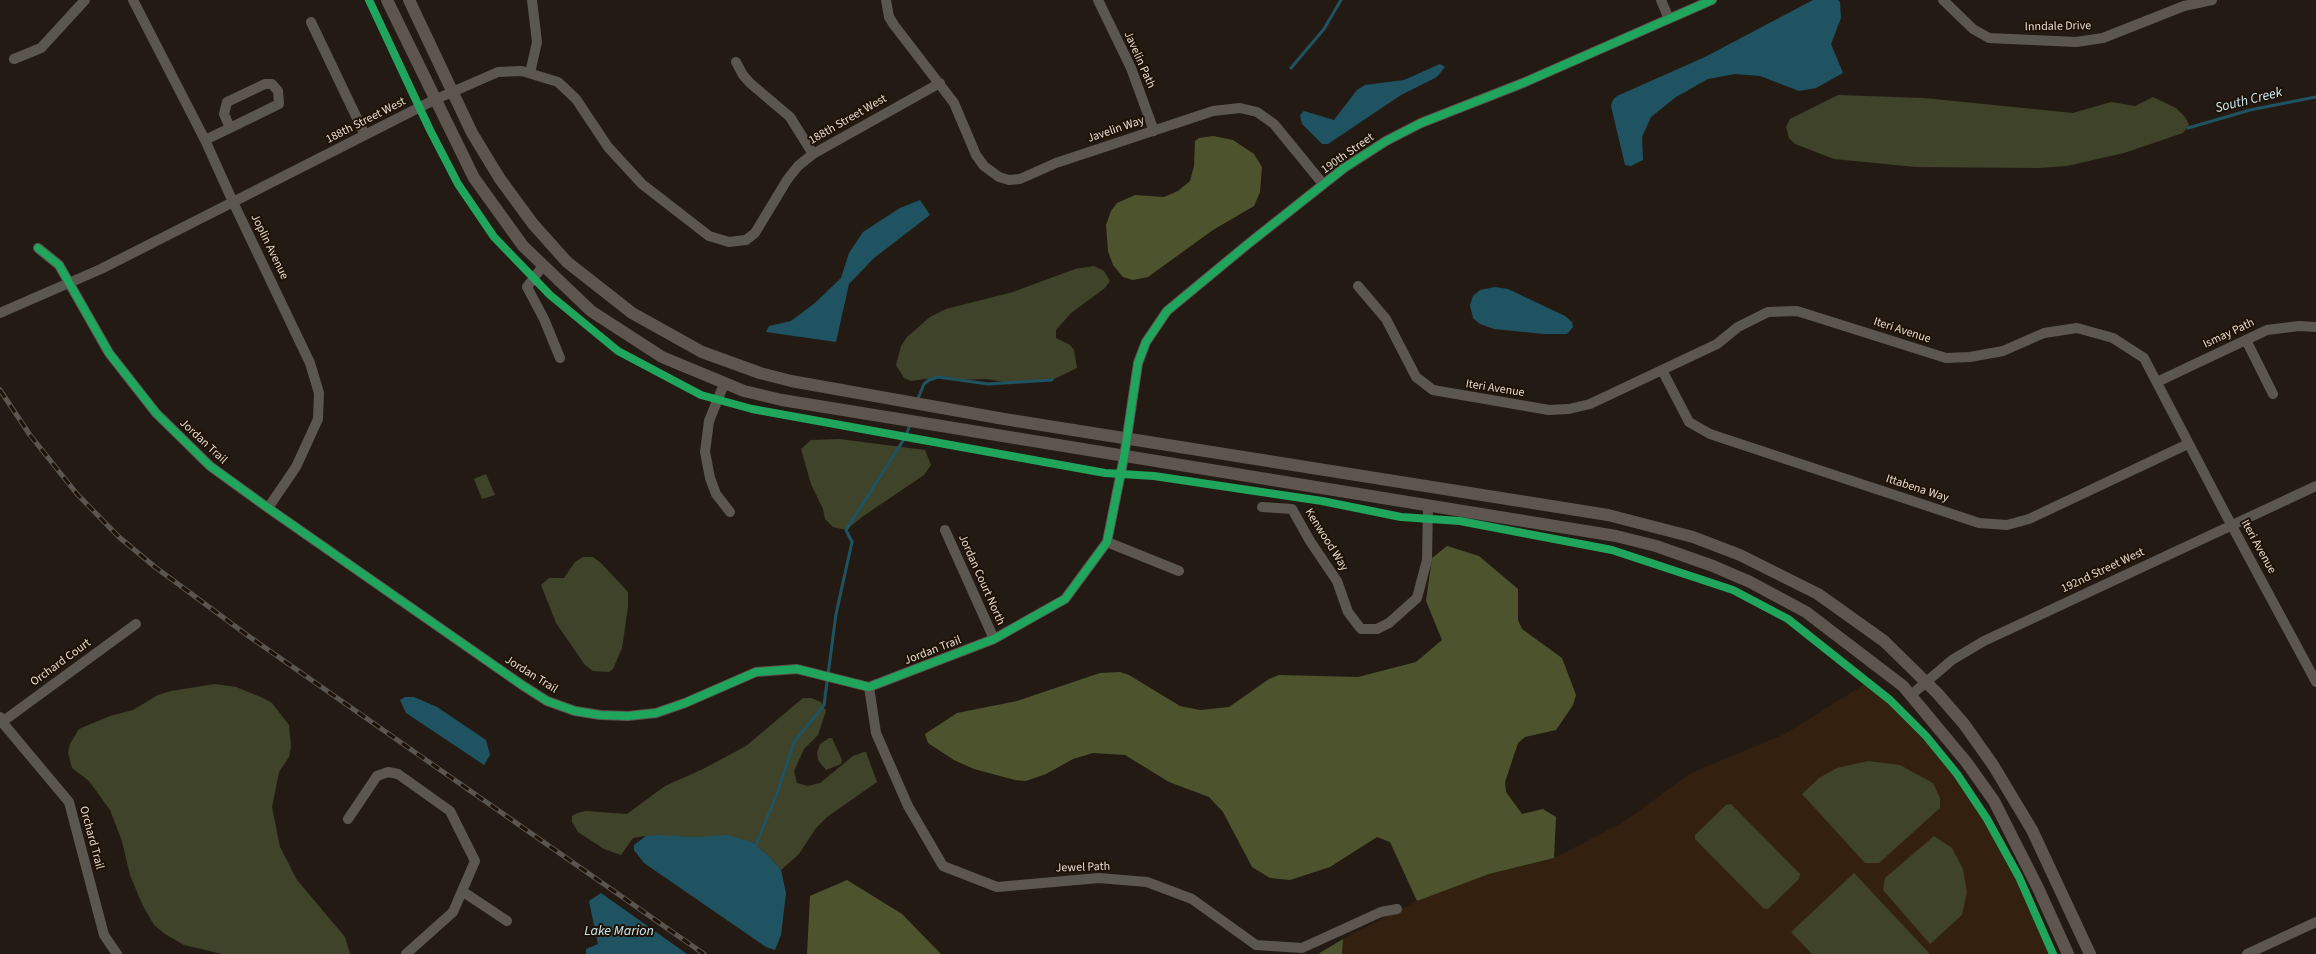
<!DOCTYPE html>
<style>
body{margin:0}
canvas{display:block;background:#231b13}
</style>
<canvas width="2316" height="954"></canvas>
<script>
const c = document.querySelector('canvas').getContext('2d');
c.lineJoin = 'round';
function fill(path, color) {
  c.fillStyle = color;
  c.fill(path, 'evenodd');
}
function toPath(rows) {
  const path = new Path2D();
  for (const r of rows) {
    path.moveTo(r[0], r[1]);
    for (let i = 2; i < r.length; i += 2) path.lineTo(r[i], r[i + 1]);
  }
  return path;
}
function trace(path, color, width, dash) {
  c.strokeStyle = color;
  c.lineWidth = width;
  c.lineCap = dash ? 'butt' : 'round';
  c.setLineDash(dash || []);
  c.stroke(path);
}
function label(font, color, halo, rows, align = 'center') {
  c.font = font + ' "Source Sans 3",sans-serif';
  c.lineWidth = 4;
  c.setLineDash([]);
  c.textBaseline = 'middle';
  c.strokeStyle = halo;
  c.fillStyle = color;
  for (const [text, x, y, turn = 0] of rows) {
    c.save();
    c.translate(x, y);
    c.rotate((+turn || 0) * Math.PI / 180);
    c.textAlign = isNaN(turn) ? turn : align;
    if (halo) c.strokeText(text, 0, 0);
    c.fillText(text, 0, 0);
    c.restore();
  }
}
fill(toPath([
 [1870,681,1917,726,1950,764,2011,860,2053,954,1342,954,1343,939,1417,901,1489,874,1554,858,1622,823,1691,773,1785,734]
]), '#33200f');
fill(toPath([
 [1838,95,1924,98,2073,113,2111,102,2135,106,2153,97,2176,108,2185,117,2189,125,2183,133,2124,153,2067,166,2038,168,1916,167,1834,159,1795,144,1789,138,1786,127,1790,119],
 [1094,266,1104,271,1110,281,1105,288,1071,313,1056,330,1056,338,1070,345,1074,350,1077,368,1052,380,1009,383,987,379,954,380,938,377,911,381,904,378,896,365,901,346,907,337,930,317,946,309,1013,292,1075,269],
 [839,439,925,450,931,465,924,475,862,517,846,530,833,527,825,519,823,509,811,484,801,449,811,440],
 [486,474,495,495,482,499,474,479],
 [583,557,593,557,601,563,628,592,628,607,622,648,613,669,609,672,593,671,585,665,556,623,541,585,549,578,564,578,575,562],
 [215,684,236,687,263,698,272,703,289,725,291,747,289,757,279,772,272,807,280,847,297,880,345,937,350,954,222,954,184,945,165,934,154,925,142,904,130,875,122,841,110,810,89,781,72,768,68,753,70,744,79,729,110,716,133,710,158,695,171,691],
 [803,698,811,698,821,702,826,711,818,735,804,749,794,771,797,783,808,786,820,783,853,756,864,752,866,752,877,782,827,817,816,828,799,854,781,870,770,857,752,842,696,837,645,836,633,838,621,855,604,849,578,832,572,822,572,816,577,813,586,811,627,814,665,786,703,769,746,746],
 [829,738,832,738,842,760,841,764,826,770,818,760,817,753,820,744],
 [1868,761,1900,765,1933,783,1940,798,1940,808,1879,863,1865,863,1802,794,1819,778,1837,768],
 [1731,804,1800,874,1799,879,1768,909,1763,908,1695,839,1695,835,1726,805],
 [1934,836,1952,848,1963,869,1967,892,1962,915,1930,944,1883,890,1885,878],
 [1854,873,1930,954,1812,954,1791,932]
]), '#3e4329');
fill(toPath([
 [1213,136,1233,140,1254,154,1262,167,1260,192,1254,206,1213,230,1148,277,1133,280,1123,277,1113,265,1108,251,1106,225,1111,211,1117,203,1135,195,1164,197,1178,191,1190,181,1194,166,1195,141,1199,138],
 [1447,546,1479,556,1518,589,1518,620,1522,629,1562,658,1576,695,1573,705,1556,730,1525,737,1518,743,1505,782,1506,792,1522,814,1543,809,1556,817,1554,858,1489,874,1417,901,1390,842,1377,837,1330,867,1290,880,1270,878,1252,867,1223,812,1209,797,1169,782,1125,755,1093,753,1073,759,1046,774,1026,781,1015,780,974,769,954,760,928,743,925,734,957,713,1017,701,1100,673,1120,672,1129,675,1180,706,1200,710,1229,707,1269,679,1279,675,1358,677,1416,662,1442,640,1426,601,1432,558],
 [847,880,902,914,941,954,807,954,810,896],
 [1343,939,1342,954,1318,954]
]), '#4c532d');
fill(toPath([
 [1813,0,1838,0,1840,2,1841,18,1831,44,1843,73,1816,88,1799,91,1760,76,1735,74,1708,79,1676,97,1651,117,1642,137,1643,160,1631,166,1625,165,1611,106,1613,100,1617,96,1705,57],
 [1440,64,1445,67,1437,77,1401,95,1328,144,1322,144,1302,124,1300,115,1304,111,1334,120,1357,90,1365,85,1404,80],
 [920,200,930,215,874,258,849,284,836,342,766,332,769,326,791,321,815,303,841,278,849,253,863,232,900,208],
 [1495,287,1508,289,1565,316,1572,322,1573,327,1567,334,1544,334,1494,329,1480,324,1473,318,1470,305,1473,296,1480,290],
 [405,697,414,697,437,707,486,740,490,755,484,765,406,713,400,700],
 [659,835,696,837,727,835,752,842,770,857,781,870,786,893,781,935,775,950,766,947,644,863,634,850,634,845,646,836],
 [601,893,687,954,586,954,586,949,598,944,589,901]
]), '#1f5362');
trace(toPath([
 [1291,68,1324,29,1341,0],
 [2188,128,2250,110,2316,97],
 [917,401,924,384,929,380,938,377,988,384,1052,380],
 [756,845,778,791,794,742,824,705,836,614,852,542,846,530,906,436,910,424]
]), '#1f5362', 3);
trace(toPath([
 [133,0,205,140,233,202,310,363,319,393,318,419,296,467,268,508],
 [886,0,889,17,894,25,954,103,976,155,984,166,999,177,1009,180,1020,179,1056,163,1213,111,1240,108,1257,112,1274,124,1323,184],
 [1098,0,1131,68,1154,131],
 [1661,0,1669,19],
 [1943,0,1973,29,1989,38,2076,42,2103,38,2184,6,2212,0],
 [311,22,365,135],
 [14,59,41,48,85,0],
 [736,62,743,75,750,83,790,117,813,154],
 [530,73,537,42,532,0],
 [205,140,230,128,279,104,278,91,272,84,265,84,227,102,224,114,230,128],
 [38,248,59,265,109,353,156,413,210,466,268,508,522,685,547,701,575,711,600,715,628,716,656,713,685,703,756,672,797,669,869,687,994,639,1065,599,1107,542,1124,457,1138,363,1146,342,1167,311,1248,244,1344,168,1386,141,1421,123,1523,83,1712,0],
 [543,266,527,287,544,319,560,358],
 [1358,286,1386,319,1416,377,1433,390,1549,410,1569,409,1590,404,1717,344,1738,327,1768,312,1797,311,1946,358,1970,357,2003,351,2044,333,2077,328,2113,338,2144,358,2225,513,2316,682],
 [0,313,101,269,434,100,498,72,522,71,558,82,576,99,608,147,642,184,709,236,729,242,746,240,755,233,787,180,798,166,813,154,940,83],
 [2246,340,2273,394],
 [1662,370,1689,422,1710,434,1979,523,2007,525,2029,519,2188,444],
 [2157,382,2267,330,2299,326,2316,327],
 [724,384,709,421,705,452,710,478,716,494,730,512],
 [1262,507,1292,509,1310,541,1337,581,1348,612,1361,629,1377,629,1389,623,1417,598,1427,560,1428,506],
 [945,530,994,639],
 [1107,542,1179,571],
 [869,687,876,733,908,806,943,866,997,887,1099,878,1147,882,1192,899,1256,945,1302,948,1381,912,1397,909],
 [1911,695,1952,660,1984,641,2316,486],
 [0,717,2,722,69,802,104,935,117,954],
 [2,722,136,624],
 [348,819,377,776,388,772,398,774,450,811,475,861,453,912,406,954],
 [462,891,507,921],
 [2247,954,2316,922]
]), '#5c5650', 10);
trace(toPath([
 [387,0,474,178,523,246,591,311,662,357,744,391,782,400,1616,536,1656,546,1713,566,1750,582,1806,612,1903,686,1967,763,1994,801,2038,888,2068,954],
 [409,0,472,133,500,179,533,224,567,262,632,313,702,352,760,373,791,381,1004,419,1608,515,1693,537,1740,555,1818,594,1884,641,1938,694,1964,724,1993,765,2032,830,2090,954]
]), '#5e564e', 12);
const rail = toPath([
 [0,390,30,435,77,494,119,537,155,567,247,635,704,954]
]);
trace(rail, '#5a554e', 5);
trace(rail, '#1f1205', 3, [9]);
trace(toPath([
 [369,0,430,130,458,184,494,237,550,295,618,351,701,395,752,409,1105,473,1154,476,1322,501,1401,517,1460,521,1612,550,1733,590,1788,619,1890,700,1926,736,1957,774,1987,819,2019,877,2053,954],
 [38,248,59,265,109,353,156,413,210,466,268,508,522,685,547,701,575,711,600,715,628,716,656,713,685,703,756,672,797,669,869,687,994,639,1065,599,1107,542,1124,457,1138,363,1146,342,1167,311,1248,244,1344,168,1386,141,1421,123,1523,83,1712,0]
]), '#20a55d', 8);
label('12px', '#e5dbd1', '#1f1205', [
 ["Inndale Drive",2058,27,-1],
 ["Javelin Path",1139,60,66],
 ["188th Street West",848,120,-30],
 ["188th Street West",366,121,-27],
 ["Javelin Way",1116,130,-19],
 ["190th Street",1348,154,-35],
 ["Joplin Avenue",269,247,64],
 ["Iteri Avenue",1902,331,18],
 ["Ismay Path",2229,334,-25],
 ["Iteri Avenue",1495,389,9],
 ["Jordan Trail",203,442,43],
 ["Ittabena Way",1917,489,18],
 ["Kenwood Way",1326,540,58],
 ["Iteri Avenue",2258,547,61],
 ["192nd Street West",2103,571,-25],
 ["Jordan Court North",981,580,66],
 ["Jordan Trail",933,651,-21],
 ["Orchard Court",61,663,-36],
 ["Jordan Trail",531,675,32],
 ["Orchard Trail",91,838,75],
 ["Jewel Path",1083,868,-2]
]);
label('italic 14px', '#c9eaf6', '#1f1205', [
 ["South Creek",2249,101,-14],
 ["Lake Marion",619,932]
]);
</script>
